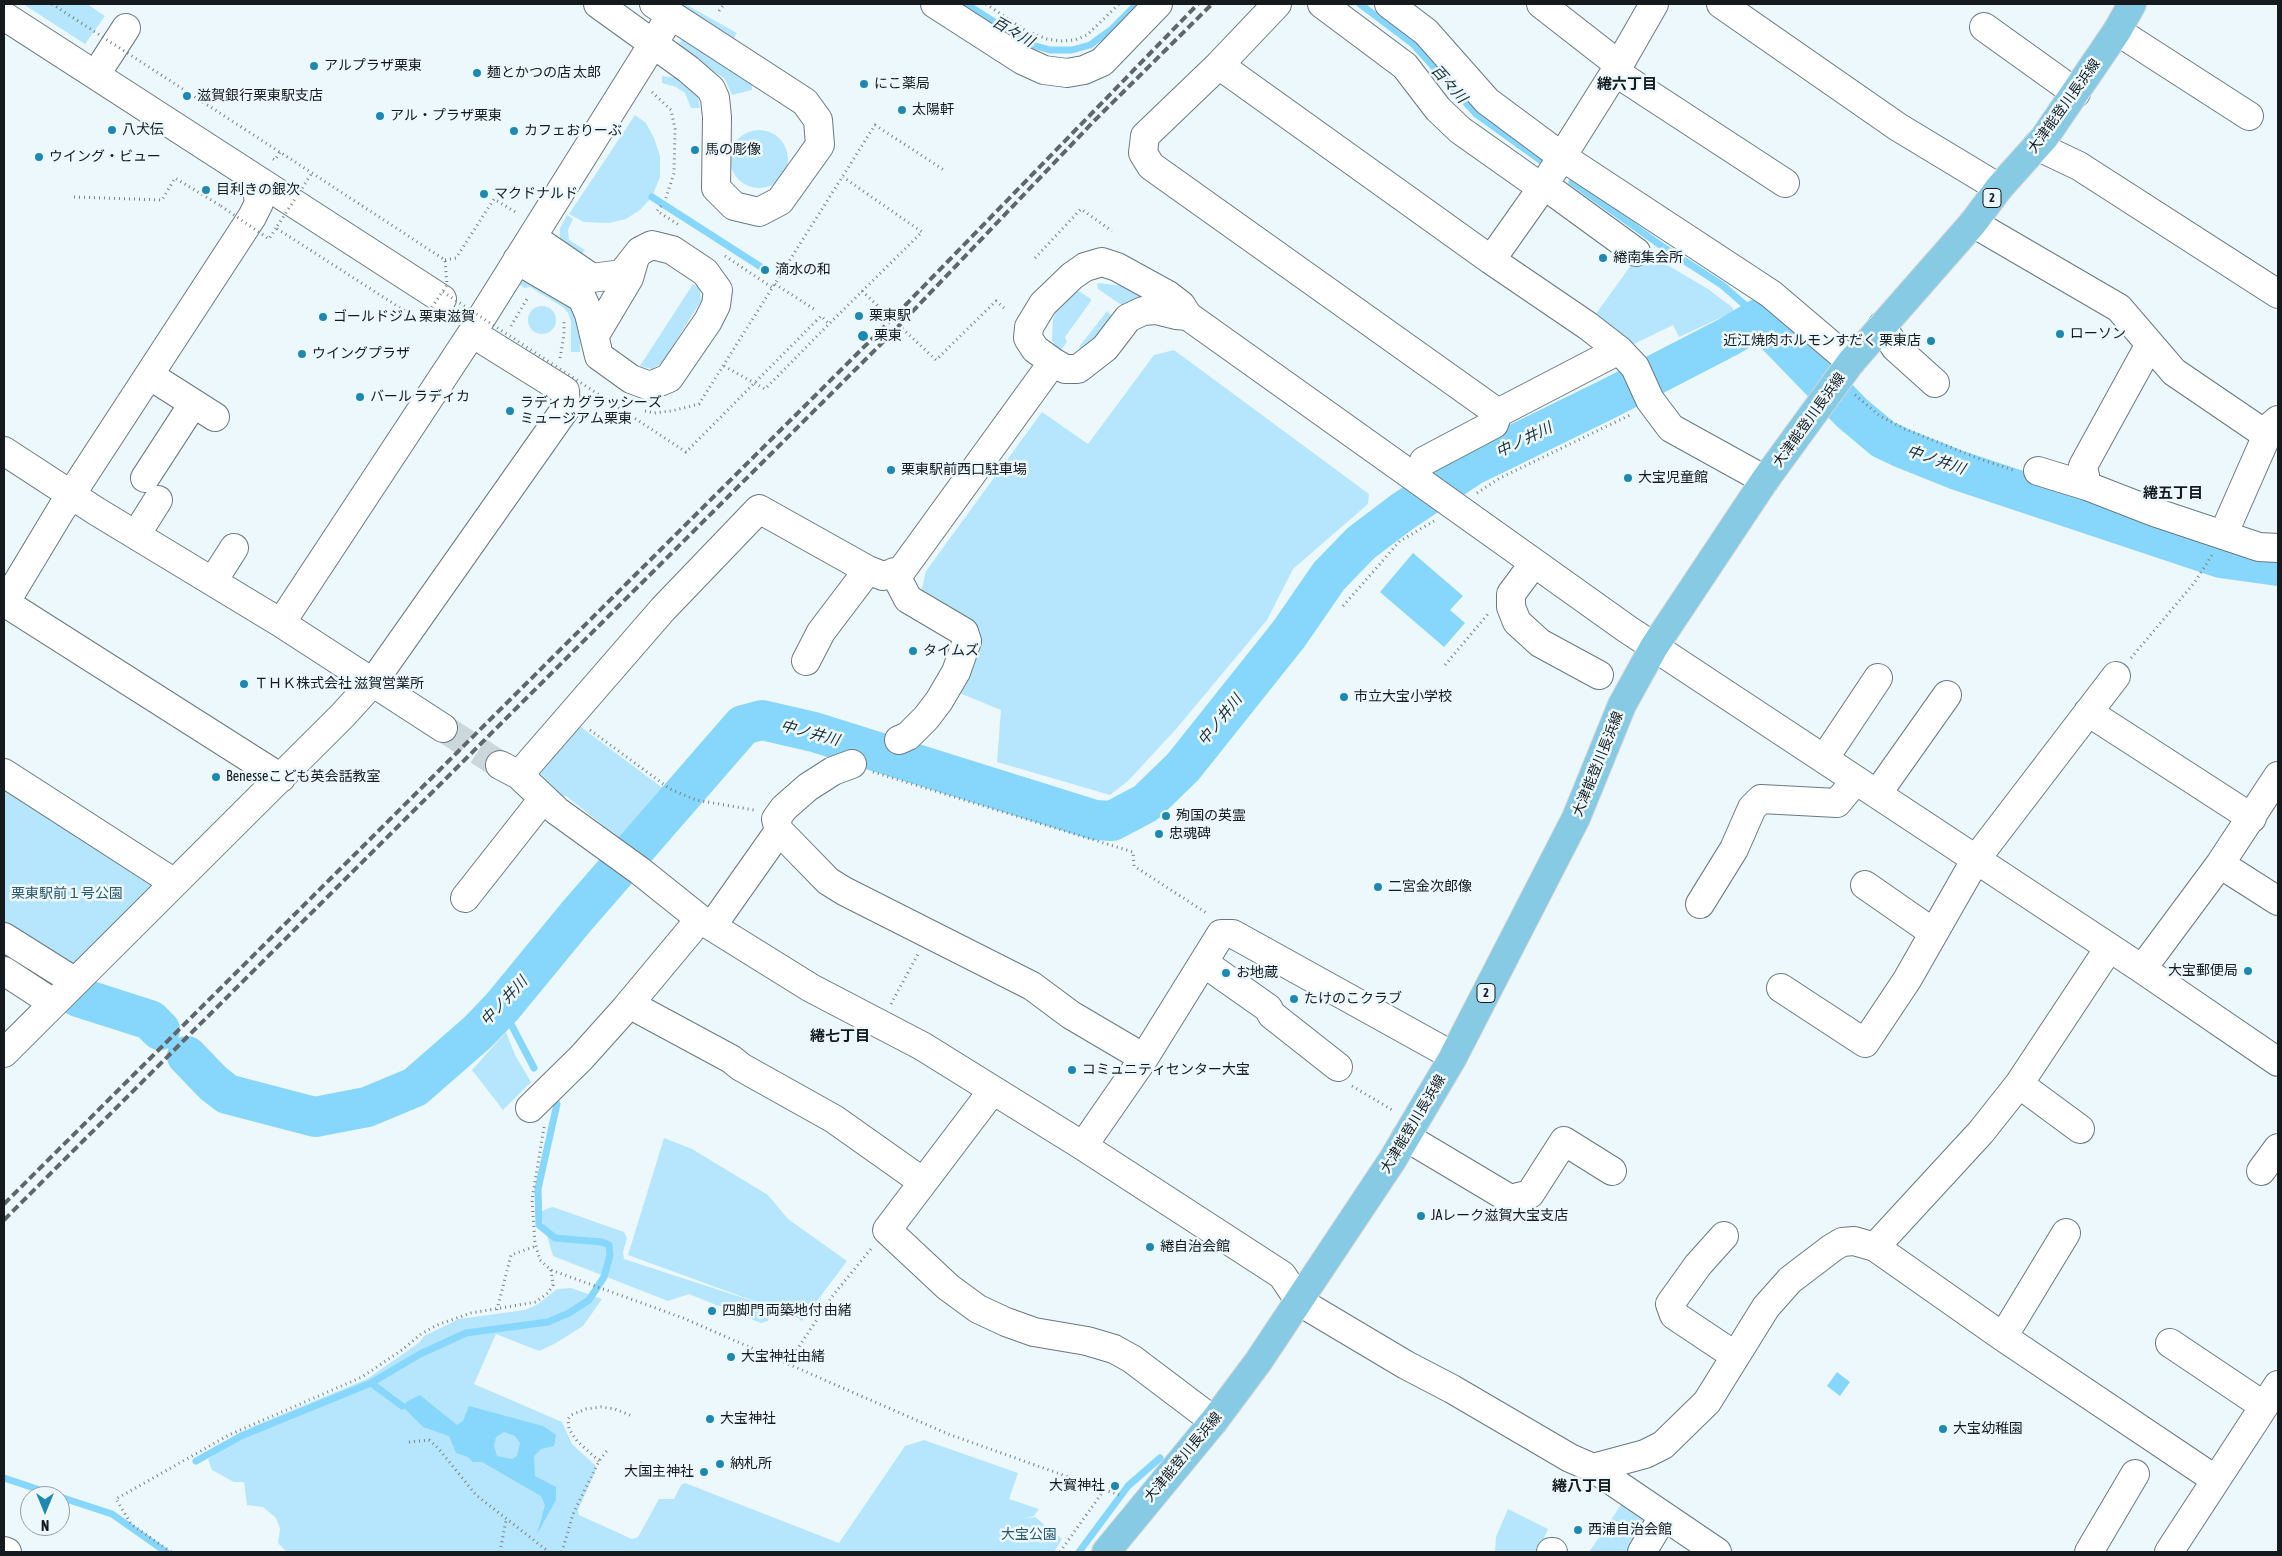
<!DOCTYPE html>
<meta charset="utf-8">
<style>
body{margin:0}
#map{position:relative;width:2282px;height:1556px;overflow:hidden;background:#edf8fd;font-family:"Asap Condensed",sans-serif}
canvas{display:block}
.frame{position:absolute;inset:0;border:5px solid #141a1d;pointer-events:none}
.north{position:absolute;left:20px;top:1486px;width:50px;height:50px;box-sizing:border-box;background:#edf8fd;border:1px solid #969fa3;border-radius:50%;rotate:180deg;font-size:14px;font-weight:700;line-height:20px;text-align:center;color:#141a1d}
.north::after{content:'';display:block;margin:auto;width:18px;height:22px;background:#1e89b0;clip-path:polygon(50% 0,100% 100%,50% 72%,0 100%)}
</style>
<div id="map">
<canvas width="2282" height="1556"></canvas>
<div class="frame"></div>
<div class="north">N</div>
</div>
<script>
const c = document.querySelector('canvas').getContext('2d');
c.lineJoin = 'round';
function fill(path, color) {
  c.fillStyle = color;
  c.fill(path, 'evenodd');
}
function toPath(rows) {
  const path = new Path2D();
  for (const r of rows) {
    if (r.length === 3) {
      path.moveTo(r[0] + r[2], r[1]);
      path.arc(r[0], r[1], r[2], 0, 2 * Math.PI);
      continue;
    }
    path.moveTo(r[0], r[1]);
    for (let i = 2; i < r.length; i += 2) path.lineTo(r[i], r[i + 1]);
  }
  return path;
}
function trace(path, color, width, dash) {
  c.strokeStyle = color;
  c.lineWidth = width;
  c.lineCap = dash ? 'butt' : 'round';
  c.setLineDash(dash || []);
  c.stroke(path);
}
function label(font, color, halo, rows, align = 'center') {
  c.font = font + ' "Asap Condensed","Noto Sans JP",sans-serif';
  c.lineWidth = 5;
  c.setLineDash([]);
  c.textBaseline = 'middle';
  c.strokeStyle = halo;
  c.fillStyle = color;
  for (const [text, x, y, turn = 0] of rows) {
    c.save();
    c.translate(x, y);
    c.rotate((+turn || 0) * Math.PI / 180);
    c.textAlign = isNaN(turn) ? turn : align;
    if (halo) c.strokeText(text, 0, 0);
    c.fillText(text, 0, 0);
    c.restore();
  }
}
fill(toPath([
 [23,4,87,4,105,16,85,44],
 [675,4,685,4,737,33,731,42],
 [683,38,752,84,752,90,732,95,725,79,677,47],
 [662,76,680,78,697,94,700,108,691,108,685,93,676,87,662,83],
 [635,115,646,123,654,138,660,156,660,177,652,197,640,210,626,219,609,223,584,222,569,214],
 [759,159,29],
 [567,215,573,219,568,230,569,240,585,250,579,258,560,240,560,228],
 [1642,250,1708,289,1733,308,1733,312,1679,337,1673,325,1634,344,1631,344,1593,318],
 [527,278,569,302,581,316,580,352,571,352,571,321,568,313,563,307,530,287,524,288,519,284],
 [1099,283,1123,286,1144,297,1123,306,1098,289,1097,284],
 [693,284,700,289,701,301,662,363,652,369,640,366],
 [1079,291,1091,299,1091,301,1065,337,1067,342,1061,350,1057,350,1052,340,1053,319,1057,309,1071,293],
 [542,320,14],
 [1107,311,1112,316,1101,334,1080,349,1079,347],
 [1174,350,1369,494,1368,504,1293,569,1267,620,1177,728,1128,781,1110,795,997,762,1001,710,952,690,979,632,920,597,926,571,1042,412,1088,444,1154,355],
 [581,727,668,792,624,842,566,796,563,797,537,770,564,738],
 [4,786,152,880,153,892,81,964,70,965,4,922],
 [506,1032,515,1055,531,1082,503,1110,472,1070],
 [664,1138,692,1149,768,1195,788,1219,847,1261,802,1321,794,1315,770,1306,771,1312,768,1321,761,1323,689,1294,668,1301,553,1256,541,1215,541,1212,546,1209,553,1207,624,1232,627,1238,623,1252,624,1259,765,1305,628,1255],
 [571,1288,602,1299,583,1326,556,1343,539,1351,496,1334,474,1384,562,1422,572,1444,595,1465,596,1470,578,1510,579,1515,632,1539,638,1537,659,1499,674,1499,681,1485,685,1483,839,1543,905,1446,924,1440,1018,1473,1009,1499,1039,1509,1034,1516,1023,1519,1035,1517,1062,1539,1054,1552,287,1552,278,1543,280,1529,276,1518,263,1507,247,1505,244,1482,234,1482,212,1470,208,1459,252,1427,367,1379,420,1342,424,1336,459,1319,525,1310,538,1304,557,1289],
 [1625,1499,1650,1514,1635,1552,1589,1552],
 [1508,1509,1548,1529,1538,1552,1495,1552,1496,1537]
]), '#b6e6fd');
fill(toPath([
 [1413,553,1463,596,1450,610,1465,623,1444,647,1380,592],
 [1837,1372,1850,1382,1840,1396,1827,1386],
 [420,1395,457,1425,463,1421,469,1406,543,1426,556,1435,554,1446,541,1449,534,1456,535,1476,556,1487,556,1500,537,1534,545,1505,541,1496,482,1462,473,1462,468,1457,456,1453,449,1436,423,1427,402,1406,408,1401],
 [504,1432,515,1436,520,1443,517,1456,512,1459,497,1456,494,1446,496,1437]
]), '#86d7fb');
trace(toPath([
 [966,4,1029,44,1050,50,1072,50,1090,45,1112,29,1137,4],
 [1360,4,1413,44,1476,114,1540,160],
 [1572,182,1663,247,1722,285,1760,318],
 [652,197,761,267],
 [502,1007,534,1068],
 [371,1383,420,1354,466,1333,548,1322,569,1313,589,1300,604,1277,610,1255,609,1245,602,1242,555,1238,539,1225,538,1189,557,1104],
 [196,1461,241,1436,371,1383,402,1406],
 [4,1478,58,1496],
 [60,1497,112,1514,166,1552],
 [1079,1552,1128,1486,1160,1458]
]), '#86d7fb', 7);
trace(toPath([
 [4,954,47,982],
 [78,997,150,1020,160,1030],
 [187,1056,213,1083,227,1094,315,1117,367,1107,415,1087,478,1032,502,1007,576,917,743,725,762,720,814,732,1095,820,1112,821,1146,803,1183,767,1289,634,1329,576,1361,543,1402,512,1471,466,1608,399,1728,337,1760,318,1852,413,1883,439,1902,448,1957,470,2221,558,2278,566]
]), '#86d7fb', 40);
trace(toPath([
 [443,728,500,765]
]), '#ccd7db', 28, [28, 14]);
const minor = toPath([
 [598,4,688,69,711,89,715,98,717,117,716,188,734,206,759,212,780,201,820,145,818,120,805,102,654,4],
 [935,4,1022,60,1044,70,1067,73,1084,70,1102,62,1158,4],
 [1277,4,1219,65,1145,136,1143,153,1151,166,1498,413],
 [1322,4,1405,66,1438,109,1460,130,1542,188],
 [1389,4,1426,32,1487,101,1561,156,1771,294,1851,362],
 [1541,4,1618,64],
 [1721,4,1898,127,1999,188],
 [4,16,442,299],
 [1984,27,2076,93],
 [2117,31,2249,116],
 [104,62,126,28],
 [1219,65,1491,260,1588,326,1619,350,1635,367,1650,400,1671,428,1765,480],
 [1615,72,1785,183],
 [2037,146,2079,166,2278,294],
 [1544,185,1636,252],
 [1973,223,2119,308,2174,372,2268,436],
 [517,260,582,298,589,314,599,356,631,379,650,386,669,378,708,321,716,305,718,290,705,272,672,250,652,245,640,251,622,274,592,278,532,237],
 [1491,260,1544,185,1615,72,1654,4],
 [1188,316,1176,315,1156,310,1143,311,1128,318,1105,348,1078,369,1065,369,1053,362,1035,349,1028,338,1029,327,1043,304,1072,276,1085,267,1102,262,1117,267,1168,295,1181,305,1188,316,1627,629,2142,969,2278,1062],
 [1882,326,1895,347,1935,383],
 [595,335,629,278,634,261],
 [2149,346,2083,466,2087,486,2154,512,2259,547,2278,548],
 [149,375,215,417],
 [4,451,96,511,281,623,443,728],
 [1424,461,1494,424,1498,413,1619,350],
 [2038,471,2087,486],
 [145,478,193,404],
 [136,535,158,500],
 [2223,535,2271,426,2278,420],
 [1534,563,1511,594,1511,607,1517,622,1540,643,1599,675],
 [894,572,908,599,964,632,967,641,956,672,939,701,926,718,908,736,899,740],
 [213,581,234,548],
 [4,602,281,778],
 [5,603,61,510,252,217,259,203,256,181],
 [281,623,472,333,671,15],
 [806,661,821,632,868,570],
 [2088,712,2252,818],
 [1824,759,1878,678],
 [852,764,833,771,808,787,784,808,776,819,779,831,788,840,828,881,844,891,1032,986,1071,1015,1144,1058,1083,1146],
 [500,765,519,775,557,811,640,871,700,919,811,988,922,1046,1083,1146,1282,1275,1300,1302,1406,1365,1452,1389,1570,1458,1593,1468,1717,1552],
 [4,773,173,882],
 [519,775,663,609,759,509,868,570,883,576,902,570,1053,362],
 [1877,794,1947,695],
 [2220,864,2278,901],
 [1865,885,1934,933],
 [465,898,543,799],
 [1700,904,1734,849,1752,808,1761,799,1837,803,1856,780],
 [712,926,779,831],
 [4,937,74,981],
 [1204,963,1268,1008,1272,1015,1338,1067],
 [2142,969,2220,864,2278,776],
 [4,971,53,1003],
 [1781,988,1865,1043,1907,980,1976,859,2116,676],
 [629,1004,731,1059,741,1067,834,1119,923,1182],
 [4,1053,343,715,373,682,566,408,565,391,472,333],
 [1144,1058,1221,934,1233,934,1453,1056],
 [2019,1084,2080,1129],
 [993,1090,887,1230,948,1287,978,1309,1006,1322,1034,1332,1087,1341,1114,1349,1132,1359,1214,1421],
 [530,1108,581,1058,625,1009,700,919],
 [1406,1137,1510,1199,1530,1194,1564,1141,1612,1171],
 [2261,1171,2278,1148],
 [1724,1236,1698,1265,1670,1304,1674,1315,1734,1355],
 [1875,1247,1981,1132,2019,1084,2109,948],
 [2003,1337,2066,1233],
 [2170,1343,2264,1406],
 [1593,1468,1645,1454,1663,1445,1707,1402,1766,1307,1790,1280,1832,1248,1842,1242,1854,1241,1875,1247,2003,1337,2216,1480],
 [4,1551,7,1552],
 [1551,1552,1553,1552],
 [1642,1552,1663,1517],
 [2089,1552,2135,1474],
 [2169,1552,2278,1385]
]);
const major = toPath([
 [1106,1552,1214,1421,1258,1362,1393,1159,1452,1059,1576,818,1622,705,1654,647,1765,480,1851,362,1973,223,1999,188,2044,138,2117,31,2132,4]
]);
trace(minor, '#6a7981', 30);
trace(major, '#d5d6d6', 30);
trace(toPath([
 [986,4,1026,31,1047,39,1061,41,1075,40,1087,35,1119,4],
 [719,11,724,4],
 [652,92,671,110,675,129,674,173,665,201],
 [273,159,275,160,280,152],
 [74,197,162,200,175,178,221,206],
 [661,206,657,211,679,225],
 [725,256,773,288],
 [1035,258,1081,209,1112,231],
 [445,260,456,258,494,199,517,213],
 [775,284,817,311],
 [862,291,936,360,996,301,1004,308],
 [816,321,821,316,829,324,922,232,843,177],
 [511,326,527,299,524,297],
 [560,358,564,335,564,320],
 [724,366,765,389,829,324],
 [1855,395,1880,416,1905,429,1980,459,2013,470],
 [645,411,654,413,671,411,699,404,875,125,944,170],
 [1477,493,1500,478,1632,414],
 [1343,606,1400,541,1434,521],
 [2131,658,2195,582,2212,555],
 [1445,665,1488,614],
 [590,730,670,789,696,800,754,810],
 [873,772,1133,852,1134,866,1208,914],
 [891,1004,918,954],
 [1352,1086,1394,1111],
 [544,1127,532,1200,535,1243,540,1260,551,1270,683,1318,948,1434,1122,1496],
 [497,1310,511,1255,536,1246],
 [788,1363,834,1294,871,1249],
 [409,1442,429,1440,438,1448,476,1495,549,1552],
 [599,1461,577,1441,569,1429,568,1419,571,1415,586,1409,601,1407,615,1409,632,1416],
 [641,1463,642,1461],
 [171,1552,131,1524,116,1499,229,1435,362,1377,402,1350,421,1334,437,1325,471,1313,536,1302,548,1293,553,1285,551,1270],
 [500,1552,506,1520],
 [562,1552,573,1514,599,1461,609,1448],
 [1060,1552,1104,1490]
]), '#778084', 3, [1, 4]);
trace(minor, '#fff', 28);
trace(major, '#87cae4', 28);
trace(toPath([
 [4,1204,886,325,1198,4],
 [4,1220,892,333,1095,120,1212,4]
]), '#5f676a', 4, [8, 4]);
trace(toPath([
 [52,4,312,173],
 [312,173,445,260,447,285,422,322,276,228,312,173],
 [221,206,269,239,276,228],
 [443,292,686,452,816,321]
]), '#778084', 3, [1, 4]);
for (const [x, y, r, color] of [
 [314,66,5,"#1e89b0"],
 [477,73,5,"#1e89b0"],
 [864,84,5,"#1e89b0"],
 [187,96,5,"#1e89b0"],
 [902,110,5,"#1e89b0"],
 [380,116,5,"#1e89b0"],
 [112,130,5,"#1e89b0"],
 [514,131,5,"#1e89b0"],
 [695,150,5,"#1e89b0"],
 [39,157,5,"#1e89b0"],
 [206,190,5,"#1e89b0"],
 [484,194,5,"#1e89b0"],
 [1603,258,5,"#1e89b0"],
 [765,270,5,"#1e89b0"],
 [859,316,5,"#1e89b0"],
 [323,317,5,"#1e89b0"],
 [2060,334,5,"#1e89b0"],
 [863,336,6,"#1e89b0"],
 [1931,341,5,"#1e89b0"],
 [302,354,5,"#1e89b0"],
 [360,397,5,"#1e89b0"],
 [510,411,5,"#1e89b0"],
 [891,470,5,"#1e89b0"],
 [1628,478,5,"#1e89b0"],
 [913,651,5,"#1e89b0"],
 [244,684,5,"#1e89b0"],
 [1344,697,5,"#1e89b0"],
 [216,777,5,"#1e89b0"],
 [1166,816,5,"#1e89b0"],
 [1159,834,5,"#1e89b0"],
 [1378,887,5,"#1e89b0"],
 [2248,971,5,"#1e89b0"],
 [1226,973,5,"#1e89b0"],
 [1294,999,5,"#1e89b0"],
 [1072,1070,5,"#1e89b0"],
 [1421,1216,5,"#1e89b0"],
 [1150,1247,5,"#1e89b0"],
 [712,1311,5,"#1e89b0"],
 [731,1357,5,"#1e89b0"],
 [710,1419,5,"#1e89b0"],
 [1943,1429,5,"#1e89b0"],
 [720,1464,5,"#1e89b0"],
 [704,1472,5,"#1e89b0"],
 [1115,1486,5,"#1e89b0"],
 [1578,1530,5,"#1e89b0"]
]) {
  const dot = new Path2D();
  dot.arc(x, y, r, 0, 2 * Math.PI);
  c.fillStyle = color;
  c.fill(dot);
  trace(dot, '#edf8fd', 2);
}
for (const [x, y, w] of [
 [1992,198,18],
 [1486,993,18]
]) {
  const box = new Path2D();
  box.roundRect(x - w / 2, y - 9.5, w, 19, 4);
  c.fillStyle = '#edf8fd';
  c.fill(box);
  trace(box, '#141a1d', 1);
}
label('bold 12px', '#141a1d', null, [
 ["2",1992,198],
 ["2",1486,993]
]);
label('14px', '#141a1d', '#edf8fd', [
 ["アルプラザ栗東",324,66],
 ["麺とかつの店 太郎",487,73],
 ["にこ薬局",874,84],
 ["滋賀銀行栗東駅支店",197,96],
 ["太陽軒",912,110],
 ["アル・プラザ栗東",390,116],
 ["八犬伝",122,130],
 ["カフェおりーぶ",524,131],
 ["馬の彫像",705,150],
 ["ウイング・ビュー",49,157],
 ["目利きの銀次",216,190],
 ["マクドナルド",494,194],
 ["綣南集会所",1613,258],
 ["滴水の和",775,270],
 ["栗東駅",869,316],
 ["ゴールドジム 栗東滋賀",333,317],
 ["ローソン",2070,334],
 ["栗東",874,336],
 ["近江焼肉ホルモンすだく 栗東店",1921,341,"right"],
 ["ウイングプラザ",312,354],
 ["バール ラディカ",370,397],
 ["ラディカ グラッシーズ",520,403],
 ["ミュージアム栗東",520,419],
 ["栗東駅前西口駐車場",901,470],
 ["大宝児童館",1638,478],
 ["タイムズ",923,651],
 ["ＴＨＫ株式会社 滋賀営業所",254,684],
 ["市立大宝小学校",1354,697],
 ["Benesseこども英会話教室",226,777],
 ["殉国の英霊",1176,816],
 ["忠魂碑",1169,834],
 ["二宮金次郎像",1388,887],
 ["大宝郵便局",2238,971,"right"],
 ["お地蔵",1236,973],
 ["たけのこクラブ",1304,999],
 ["コミュニティセンター大宝",1082,1070],
 ["JAレーク滋賀大宝支店",1431,1216],
 ["綣自治会館",1160,1247],
 ["四脚門 両築地付 由緒",722,1311],
 ["大宝神社由緒",741,1357],
 ["大宝神社",720,1419],
 ["大宝幼稚園",1953,1429],
 ["納札所",730,1464],
 ["大国主神社",694,1472,"right"],
 ["大寳神社",1105,1486,"right"],
 ["西浦自治会館",1588,1530]
], 'left');
label('14px', '#141a1d', '#edf8fd', [
 ["大津能登川長浜線",2064,106,-54],
 ["大津能登川長浜線",1809,420,-54],
 ["大津能登川長浜線",1598,764,-68],
 ["大津能登川長浜線",1413,1124,-59],
 ["大津能登川長浜線",1183,1457,-50]
]);
label('14px', '#2a576b', '#edf8fd', [
 ["栗東駅前１号公園",67,894],
 ["大宝公園",1029,1535]
]);
label('italic 15px', '#1a2d36', '#edf8fd', [
 ["百々川",1013,32,30],
 ["百々川",1449,84,48],
 ["中ノ井川",1524,440,-26],
 ["中ノ井川",1936,460,19],
 ["中ノ井川",1220,720,-51],
 ["中ノ井川",810,733,15],
 ["中ノ井川",504,1001,-47]
]);
label('bold 15px', '#141a1d', '#edf8fd', [
 ["綣六丁目",1627,84],
 ["綣五丁目",2173,493],
 ["綣七丁目",840,1036],
 ["綣八丁目",1582,1486]
]);
</script>
